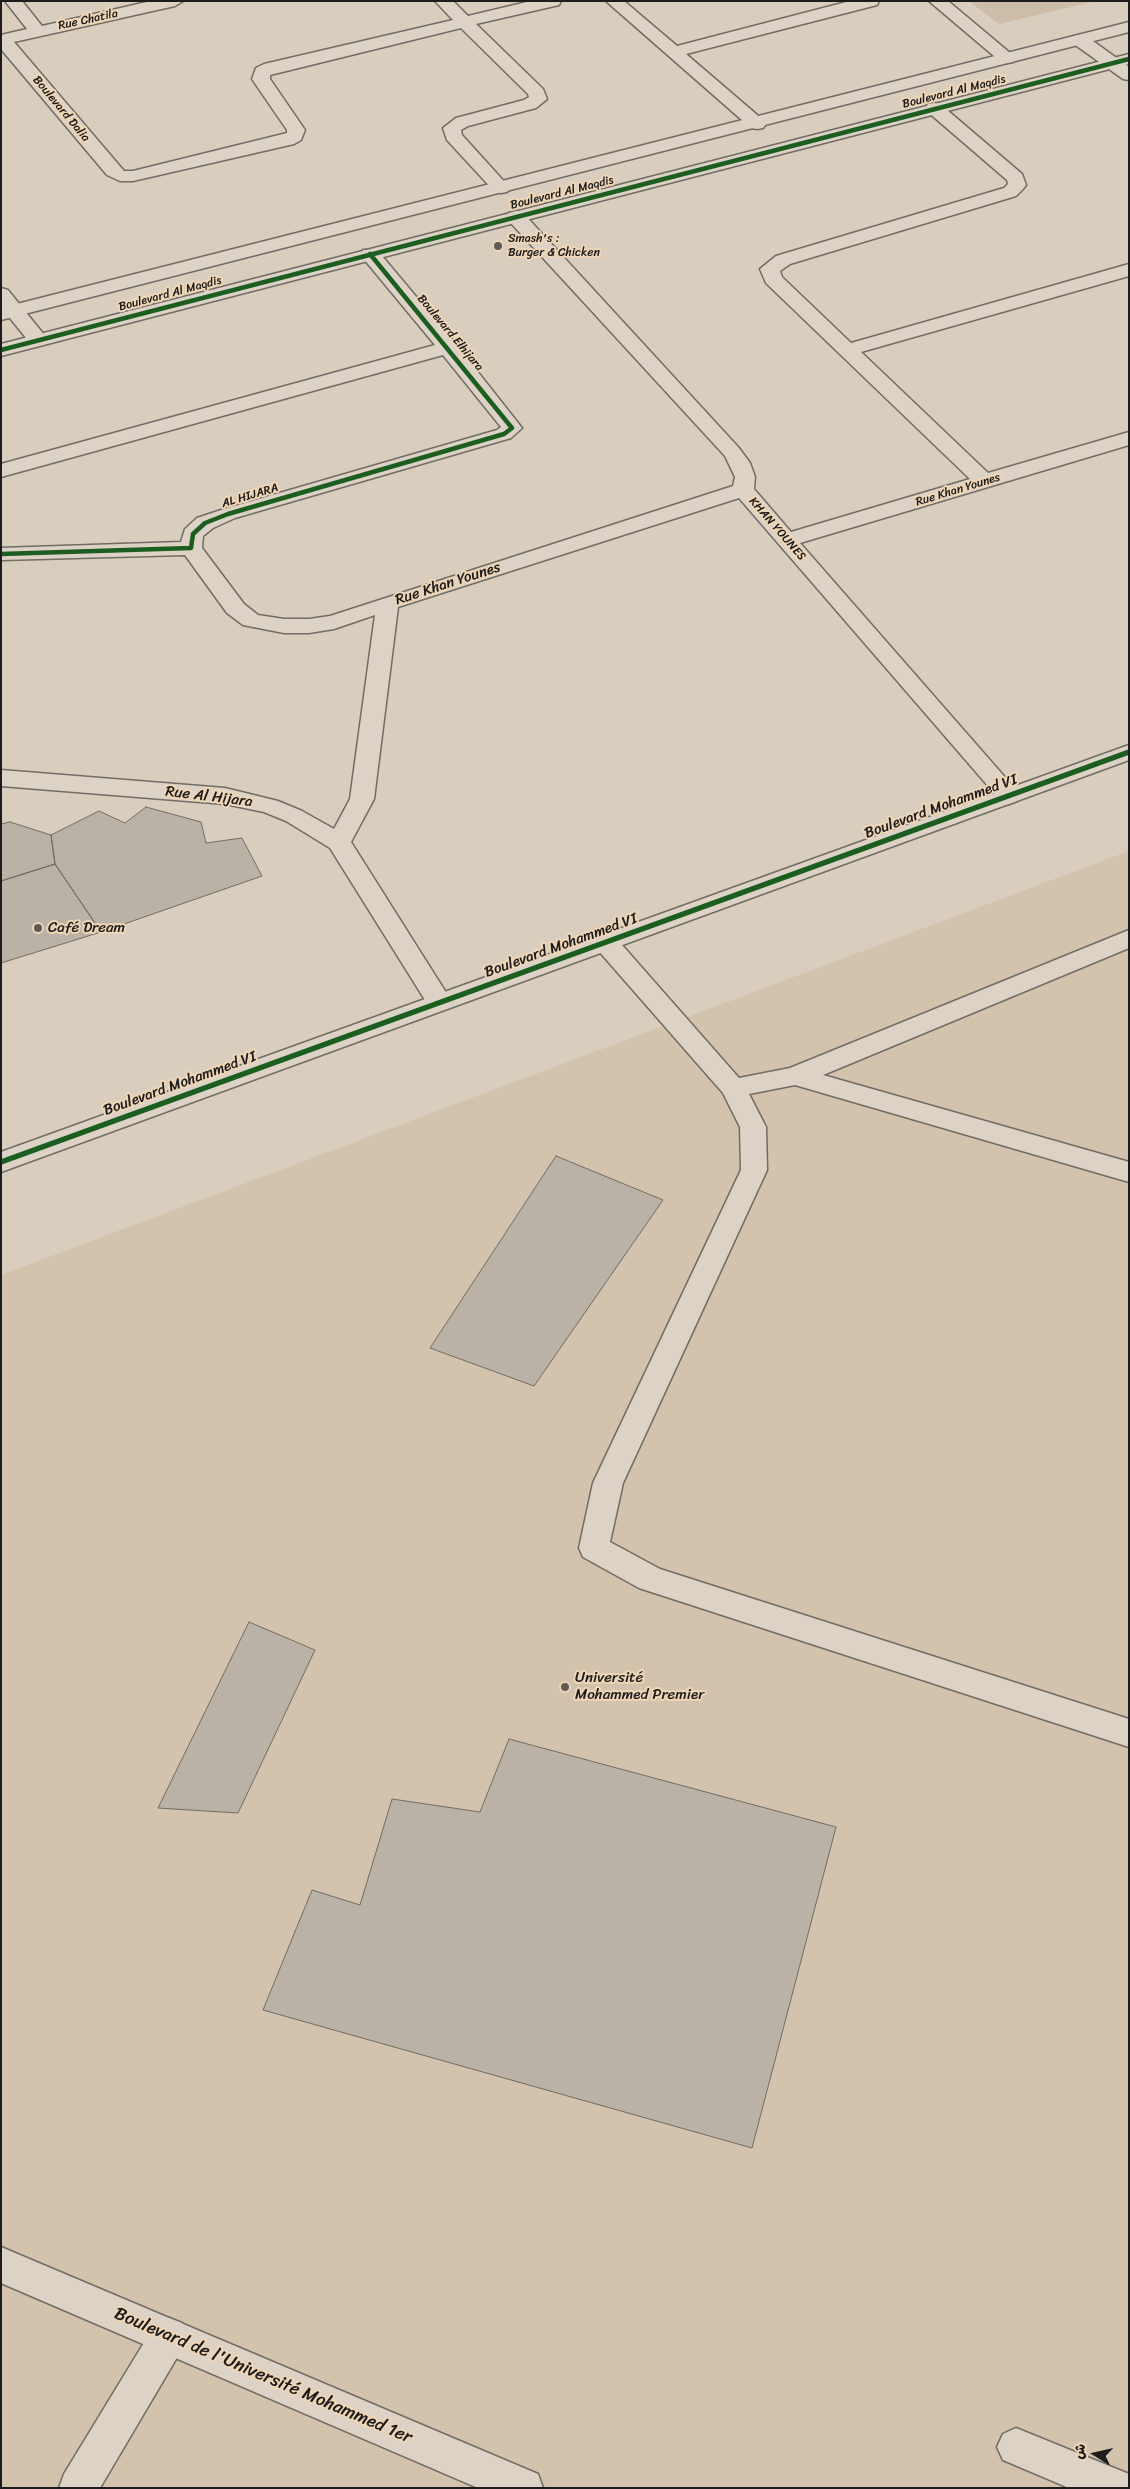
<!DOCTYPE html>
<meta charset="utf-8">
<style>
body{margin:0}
#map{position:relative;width:1130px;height:2489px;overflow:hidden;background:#d9cdbd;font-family:Sriracha,"Playpen Sans Arabic",sans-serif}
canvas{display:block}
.frame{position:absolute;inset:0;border:2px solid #1c1c1c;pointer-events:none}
.north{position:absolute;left:1070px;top:2429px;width:50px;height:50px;-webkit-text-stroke:4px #eed5b6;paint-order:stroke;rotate:280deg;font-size:14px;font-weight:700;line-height:20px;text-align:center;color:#1c1c1c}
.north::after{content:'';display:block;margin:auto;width:18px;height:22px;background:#1c1c1c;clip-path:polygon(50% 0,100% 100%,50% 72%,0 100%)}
</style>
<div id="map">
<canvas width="1130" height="2489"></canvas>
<div class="frame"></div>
<div class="north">ش</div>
</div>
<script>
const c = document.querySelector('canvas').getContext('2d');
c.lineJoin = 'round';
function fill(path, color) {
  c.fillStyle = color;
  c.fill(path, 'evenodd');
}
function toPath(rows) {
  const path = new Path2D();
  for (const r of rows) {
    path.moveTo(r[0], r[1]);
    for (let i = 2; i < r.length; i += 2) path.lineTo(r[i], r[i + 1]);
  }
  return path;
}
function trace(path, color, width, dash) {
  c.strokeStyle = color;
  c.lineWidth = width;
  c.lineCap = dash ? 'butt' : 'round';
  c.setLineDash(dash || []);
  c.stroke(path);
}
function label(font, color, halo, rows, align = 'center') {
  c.font = font + ' Sriracha,sans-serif';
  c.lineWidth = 4;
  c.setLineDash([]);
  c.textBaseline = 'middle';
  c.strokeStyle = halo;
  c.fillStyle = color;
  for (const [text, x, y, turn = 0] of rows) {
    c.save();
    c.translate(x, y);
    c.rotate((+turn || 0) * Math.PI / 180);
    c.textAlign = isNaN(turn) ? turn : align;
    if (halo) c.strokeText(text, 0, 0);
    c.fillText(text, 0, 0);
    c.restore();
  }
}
fill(toPath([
 [1129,851,1129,2488,1,2488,1,1275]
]), '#d3c2ac');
fill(toPath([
 [969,1,1096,1,999,24]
]), '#cdbda8');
const building = toPath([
 [146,807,201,822,206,843,242,838,262,876,101,932,55,864,51,835,99,811,125,823,146,807],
 [10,822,51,835,55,864,1,881,1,824,10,822],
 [55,864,101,932,1,963,1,881,55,864],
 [556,1156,663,1200,534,1386,430,1348,556,1156],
 [249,1622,315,1650,238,1813,158,1808,249,1622],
 [509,1739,836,1827,752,2148,263,2010,312,1890,360,1905,392,1799,480,1812,509,1739]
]);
fill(building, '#bab2a6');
trace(building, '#716c64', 1);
const service = toPath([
 [1129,930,1129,948,823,1075,1129,1162,1129,1182,795,1085,749,1094,766,1127,767,1170,623,1483,610,1542,660,1569,1129,1719,1129,1747,639,1588,583,1557,579,1548,593,1483,741,1170,740,1127,723,1093,597,949,594,943,597,937,606,935,615,937,739,1078,790,1068,1129,930],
 [169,2318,182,2323,187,2336,182,2349,100,2488,59,2488,64,2474,156,2323,169,2318],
 [1016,2428,1129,2474,1129,2488,1069,2488,1003,2460,997,2447,1003,2434,1016,2428]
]);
const minor = toPath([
 [5,1,22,1,42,26,151,1,183,1,175,6,14,42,124,171,133,171,287,133,287,130,252,79,256,68,264,64,453,20,435,1,453,1,468,16,531,1,561,1,559,5,476,24,543,89,547,99,536,108,468,126,461,130,462,135,510,188,507,192,501,193,495,192,447,140,443,128,456,118,524,100,529,97,528,94,461,28,270,75,270,79,305,130,301,140,294,144,133,181,120,181,107,175,1,49,1,35,27,29,5,1],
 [606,1,624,1,677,46,850,1,879,1,877,5,686,54,763,120,766,124,763,128,757,129,751,128,606,1],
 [929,1,948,1,1016,58,1013,62,1007,63,1001,62,929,1],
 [1080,35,1086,36,1129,67,1129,80,1123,79,1074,44,1071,40,1074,36,1080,35],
 [934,103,940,104,1022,174,1026,185,1023,189,1016,196,790,264,780,271,782,277,851,343,1129,264,1129,276,861,352,988,473,1129,432,1129,445,800,543,1017,791,1021,796,1017,801,1009,804,1001,801,739,498,398,607,374,799,351,842,452,1002,448,1008,439,1011,430,1008,330,848,286,821,264,812,225,804,1,786,1,770,225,788,278,801,302,811,334,829,350,799,375,615,334,629,309,633,284,633,243,625,227,613,185,555,1,560,1,548,181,542,185,529,197,518,221,510,497,430,501,427,443,355,1,477,1,464,435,345,363,258,361,254,363,250,377,250,455,343,522,428,511,438,235,518,213,528,203,536,202,548,244,604,258,615,284,619,309,619,330,616,733,486,735,477,725,456,509,221,507,217,509,213,516,211,523,213,739,448,750,463,755,477,754,489,791,532,970,479,766,283,760,269,776,256,1004,188,1008,184,1007,180,928,112,925,108,928,104,934,103],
 [1,288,8,290,45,336,48,340,45,344,31,344,1,307,1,288]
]);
const tertiary = toPath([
 [1129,22,1129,32,1,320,1,308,1129,22],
 [1129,54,1129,64,1,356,1,344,1129,54],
 [1129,745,1129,760,1,1172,1,1152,1129,745],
 [1,2247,538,2474,543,2488,478,2488,1,2283,1,2247]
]);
trace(service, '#716c64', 3);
trace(minor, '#716c64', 3);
trace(tertiary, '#716c64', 3);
fill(service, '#dcd2c6');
fill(minor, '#dcd2c6');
fill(tertiary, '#dcd2c6');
trace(toPath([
 [1,350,1129,59],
 [1,554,191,548,193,534,205,523,228,514,504,434,512,428,370,254]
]), '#1b5e20', 4.5);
trace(toPath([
 [1,1162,1129,752]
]), '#1b5e20', 5.5);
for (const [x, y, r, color] of [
 [498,246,5,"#5e5a54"],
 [38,928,5,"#5e5a54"],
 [565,1687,5,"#5e5a54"]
]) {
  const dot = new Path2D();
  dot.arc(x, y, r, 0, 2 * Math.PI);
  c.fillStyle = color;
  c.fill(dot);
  trace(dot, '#eed5b6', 2);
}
label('12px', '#1c1c1c', '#eed5b6', [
 ["Rue Chatila",88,20,-12],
 ["Boulevard Al Maqdis",954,92,-14],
 ["Boulevard Dalia",61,109,50],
 ["Boulevard Al Maqdis",562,193,-14],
 ["Boulevard Al Maqdis",170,294,-15],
 ["Boulevard Elhijara",450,333,50],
 ["Rue Khan Younes",958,490,-17],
 ["AL HIJARA",250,496,-17],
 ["KHAN YOUNES",777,529,49]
]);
label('12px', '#1c1c1c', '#eed5b6', [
 ["Smash's :",508,239],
 ["Burger & Chicken",508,253]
], 'left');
label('15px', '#1c1c1c', '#eed5b6', [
 ["Rue Khan Younes",448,584,-18],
 ["Rue Al Hijara",209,797,7],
 ["Boulevard Mohammed VI",941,807,-20],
 ["Boulevard Mohammed VI",561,946,-20],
 ["Boulevard Mohammed VI",180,1084,-20]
]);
label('15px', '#1c1c1c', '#eed5b6', [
 ["Café Dream",48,928],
 ["Université",575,1678],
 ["Mohammed Premier",575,1695]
], 'left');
label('18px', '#1c1c1c', '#eed5b6', [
 ["Boulevard de l'Université Mohammed 1er",263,2376,23]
]);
</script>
